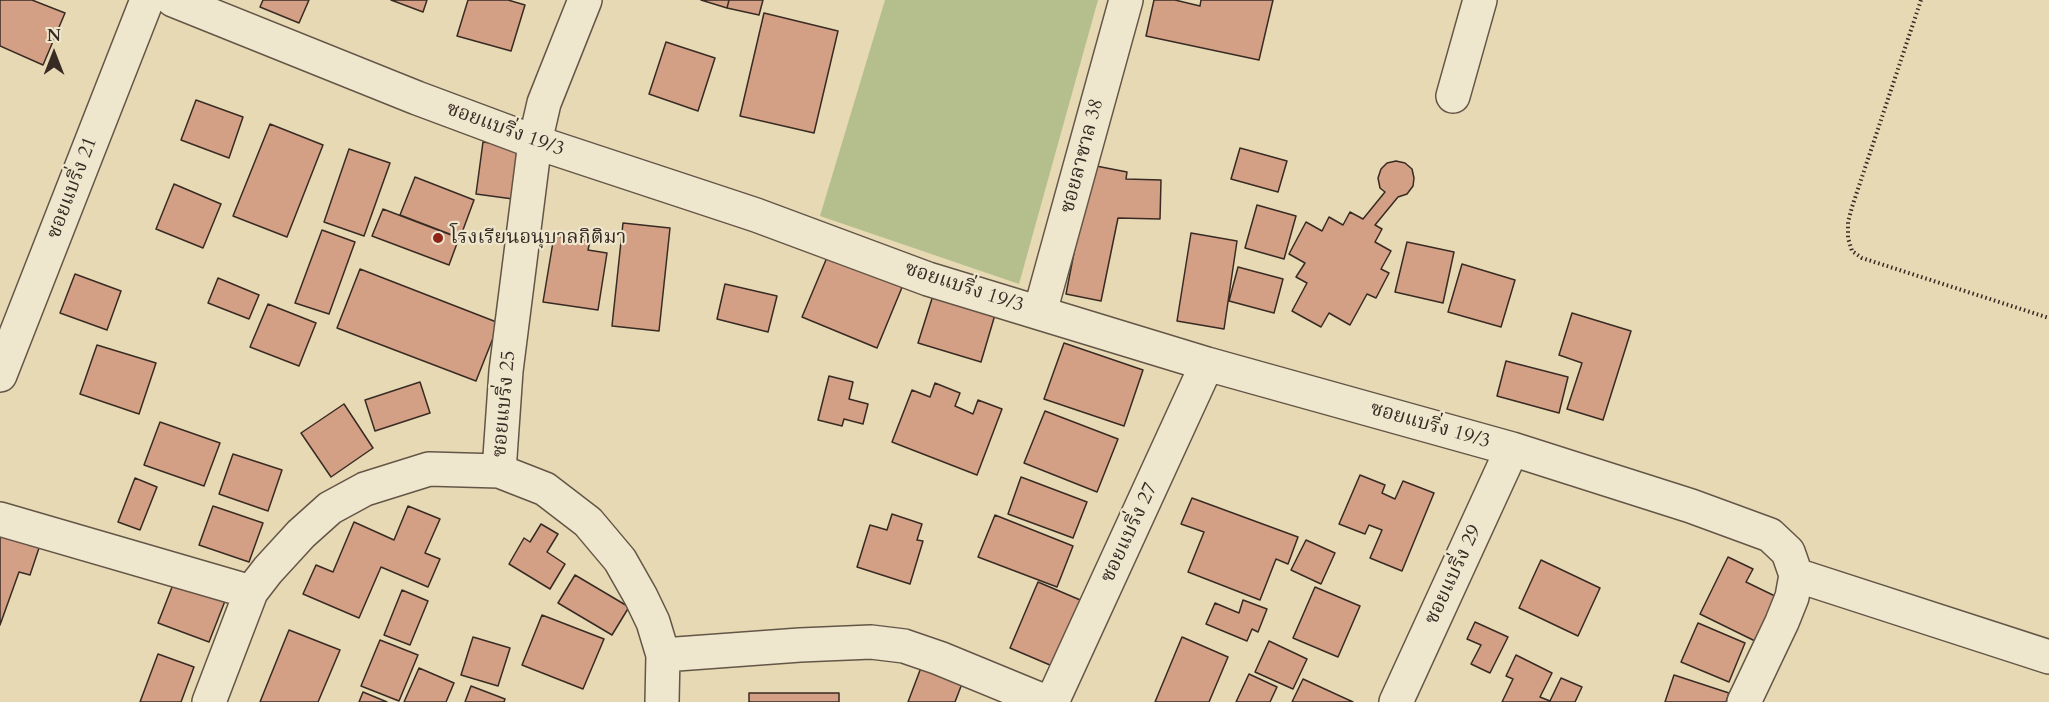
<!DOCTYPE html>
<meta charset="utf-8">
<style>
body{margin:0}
#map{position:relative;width:2049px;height:702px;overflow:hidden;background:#e6d9b4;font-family:Cardo,serif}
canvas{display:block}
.north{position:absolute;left:24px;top:24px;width:60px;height:60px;-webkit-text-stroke:4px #efe6ce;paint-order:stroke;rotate:0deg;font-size:16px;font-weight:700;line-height:24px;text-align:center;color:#382b23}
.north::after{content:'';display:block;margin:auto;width:21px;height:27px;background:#382b23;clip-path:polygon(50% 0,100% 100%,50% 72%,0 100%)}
</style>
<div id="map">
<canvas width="2049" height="702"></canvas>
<div class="north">N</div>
</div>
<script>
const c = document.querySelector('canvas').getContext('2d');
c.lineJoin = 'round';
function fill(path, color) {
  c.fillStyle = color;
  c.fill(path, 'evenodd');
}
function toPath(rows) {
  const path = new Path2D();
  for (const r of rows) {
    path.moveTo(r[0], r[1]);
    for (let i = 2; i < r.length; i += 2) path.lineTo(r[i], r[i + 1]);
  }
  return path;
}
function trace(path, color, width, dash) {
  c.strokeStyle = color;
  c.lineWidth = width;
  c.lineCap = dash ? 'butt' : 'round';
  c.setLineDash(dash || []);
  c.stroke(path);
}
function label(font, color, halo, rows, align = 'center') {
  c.font = font + ' Cardo,"Noto Serif Thai",serif';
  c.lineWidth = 4.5;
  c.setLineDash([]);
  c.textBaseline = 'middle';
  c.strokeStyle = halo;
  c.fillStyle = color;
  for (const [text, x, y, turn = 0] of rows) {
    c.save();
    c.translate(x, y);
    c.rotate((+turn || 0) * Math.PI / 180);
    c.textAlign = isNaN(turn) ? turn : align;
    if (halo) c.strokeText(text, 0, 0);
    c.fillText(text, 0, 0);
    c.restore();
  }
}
fill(toPath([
 [885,0,1098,0,1019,284,820,216]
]), '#b5bf8d');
const building = toPath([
 [0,0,32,0,65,13,43,65,0,46,0,0],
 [263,0,309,0,299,23,260,7,263,0],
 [391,0,427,0,423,12,391,0],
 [468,0,508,0,525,5,511,51,457,36,468,0],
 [701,0,729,0,727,8,701,0],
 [729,0,763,0,759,15,727,8,729,0],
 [1154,0,1175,0,1200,6,1201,0,1273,0,1259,60,1146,36,1154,0],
 [764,13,838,31,814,133,740,116,764,13],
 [666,42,715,58,698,111,649,94,666,42],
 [196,100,243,117,229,158,181,140,196,100],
 [270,124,323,145,287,237,233,216,270,124],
 [483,142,520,147,513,199,476,194,483,142],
 [1240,148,1287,161,1278,192,1231,179,1240,148],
 [349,149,390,163,364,236,324,222,349,149],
 [1396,161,1405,163,1412,169,1414,178,1413,186,1407,194,1398,197,1375,225,1382,229,1375,242,1391,251,1381,269,1389,273,1376,298,1367,294,1350,325,1329,313,1321,327,1292,311,1307,283,1296,277,1305,263,1289,254,1306,222,1322,231,1329,217,1343,225,1350,212,1363,219,1385,192,1380,188,1378,178,1381,169,1387,163,1396,161],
 [1091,165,1127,172,1126,179,1161,180,1160,219,1118,218,1101,301,1066,294,1091,165],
 [415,177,474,200,460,238,400,215,415,177],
 [174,184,221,204,203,248,156,229,174,184],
 [1257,205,1296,216,1284,259,1245,248,1257,205],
 [383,209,459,238,449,265,372,236,383,209],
 [623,223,670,228,659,331,612,326,623,223],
 [322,230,355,242,329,314,295,303,322,230],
 [1191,233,1237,241,1224,329,1177,321,1191,233],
 [554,236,590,241,588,250,607,253,598,310,543,302,554,236],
 [1407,242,1454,252,1443,303,1395,292,1407,242],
 [828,255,903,285,877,348,802,317,828,255],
 [1462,264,1515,280,1501,327,1448,312,1462,264],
 [1238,267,1283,279,1274,313,1229,301,1238,267],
 [360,269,499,323,476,381,337,328,360,269],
 [75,274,121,291,107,330,60,313,75,274],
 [218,278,259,295,249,319,208,303,218,278],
 [725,284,777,296,768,332,717,319,725,284],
 [935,289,997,308,981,362,918,343,935,289],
 [268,304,316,323,299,366,250,347,268,304],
 [1572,313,1631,331,1603,420,1567,409,1582,363,1559,355,1572,313],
 [1064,343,1143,370,1124,426,1044,399,1064,343],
 [97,345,156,363,139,414,80,394,97,345],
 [1506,361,1568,377,1559,413,1497,396,1506,361],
 [829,376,853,382,849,399,868,404,863,424,844,419,842,426,818,420,829,376],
 [420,382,430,413,375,431,365,400,420,382],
 [935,383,960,393,955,406,973,414,978,400,1002,409,977,475,892,442,912,390,930,397,935,383],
 [344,404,373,448,331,477,301,433,344,404],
 [1045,411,1118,439,1097,492,1024,463,1045,411],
 [160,422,220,443,204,486,144,465,160,422],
 [233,454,282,470,268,511,219,494,233,454],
 [1360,475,1385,485,1382,493,1395,499,1403,481,1434,493,1402,571,1370,558,1382,530,1369,525,1365,534,1339,524,1360,475],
 [1021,477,1087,502,1073,538,1008,514,1021,477],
 [135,478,157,487,140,530,118,522,135,478],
 [1192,498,1298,537,1288,564,1276,559,1260,600,1188,572,1204,532,1181,524,1192,498],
 [213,506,263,523,249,562,199,545,213,506],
 [408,506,440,519,425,553,440,559,428,587,381,567,359,618,303,594,316,565,333,572,354,522,394,540,408,506],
 [892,514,922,524,917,540,923,541,910,584,857,567,870,525,887,530,892,514],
 [995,515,1073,546,1057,587,978,557,995,515],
 [541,524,558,534,547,552,565,564,550,589,509,564,524,538,530,542,541,524],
 [0,527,41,542,30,575,19,572,0,625,0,527],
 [1306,540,1335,553,1321,584,1291,570,1306,540],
 [1728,557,1753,569,1746,582,1777,597,1755,641,1700,614,1728,557],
 [1541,560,1600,588,1578,636,1519,608,1541,560],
 [575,575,629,607,612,635,558,603,575,575],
 [174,582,225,601,209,642,158,623,174,582],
 [1038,582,1085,602,1057,668,1010,648,1038,582],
 [1315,587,1360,606,1338,657,1293,638,1315,587],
 [402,590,428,601,410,645,384,635,402,590],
 [1243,600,1267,609,1258,632,1252,629,1247,641,1206,624,1215,603,1239,613,1243,600],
 [542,615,604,639,583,689,522,665,542,615],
 [1475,622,1508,637,1490,673,1471,664,1481,645,1467,639,1475,622],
 [1698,623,1745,643,1729,682,1681,662,1698,623],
 [289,630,340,650,318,702,260,702,289,630],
 [473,637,510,648,498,686,461,675,473,637],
 [1182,637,1228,657,1209,702,1155,702,1182,637],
 [380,640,418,655,399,701,361,686,380,640],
 [1269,641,1307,659,1293,689,1255,672,1269,641],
 [158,654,194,667,181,702,140,702,158,654],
 [1516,655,1552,673,1540,697,1550,701,1561,678,1582,687,1575,702,1502,702,1513,679,1506,676,1516,655],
 [922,665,963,681,955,702,908,702,922,665],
 [419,668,454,683,446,702,404,702,419,668],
 [1249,674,1277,687,1270,702,1236,702,1249,674],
 [1674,675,1729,693,1726,702,1665,702,1674,675],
 [1303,679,1353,702,1292,702,1303,679],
 [471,686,505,699,504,702,465,702,471,686],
 [363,692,387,702,359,702,363,692],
 [749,693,839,693,839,702,749,702,749,693]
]);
fill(building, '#d4a085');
trace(building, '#382b23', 1.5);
const minor = toPath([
 [173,0,417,98,535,142,756,215,928,279,1207,364,1512,449,1691,506,1770,535,1788,552,1796,575,1792,597,1782,622,1744,702],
 [585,0,544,103,535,142,506,371,499,471,545,489,588,522,620,560,641,597,653,622,663,655,662,702],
 [1453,96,1480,0],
 [1040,312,1126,0],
 [0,375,147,0],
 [0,519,251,592],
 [1796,575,2049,657],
 [663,655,800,645,871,642,904,646,939,658,1046,702],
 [209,702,251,592,268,570,301,534,330,508,365,489,429,469,499,471],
 [1052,702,1207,364],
 [1396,702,1512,449]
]);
trace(minor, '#645647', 36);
trace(toPath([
 [1921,0,1852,207,1848,222,1848,238,1852,251,1862,258,2049,318]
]), '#382b23', 4, [1.5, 3]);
trace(minor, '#efe6ce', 33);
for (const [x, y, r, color] of [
 [438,238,6,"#8f2418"]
]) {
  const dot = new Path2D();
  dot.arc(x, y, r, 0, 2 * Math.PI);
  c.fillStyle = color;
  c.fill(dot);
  trace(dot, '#efe6ce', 2);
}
label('20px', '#382b23', '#efe6ce', [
 ["ซอยแบริ่ง 19/3",505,130,20],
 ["ซอยลาซาล 38",1083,156,-75],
 ["ซอยแบริ่ง 21",73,188,-69],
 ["ซอยแบริ่ง 19/3",964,288,18],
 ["ซอยแบริ่ง 25",505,404,-85],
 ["ซอยแบริ่ง 19/3",1430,426,16],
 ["ซอยแบริ่ง 27",1130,533,-65],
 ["ซอยแบริ่ง 29",1454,575,-65]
]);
label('20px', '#382b23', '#efe6ce', [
 ["โรงเรียนอนุบาลกิติมา",450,238]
], 'left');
</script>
